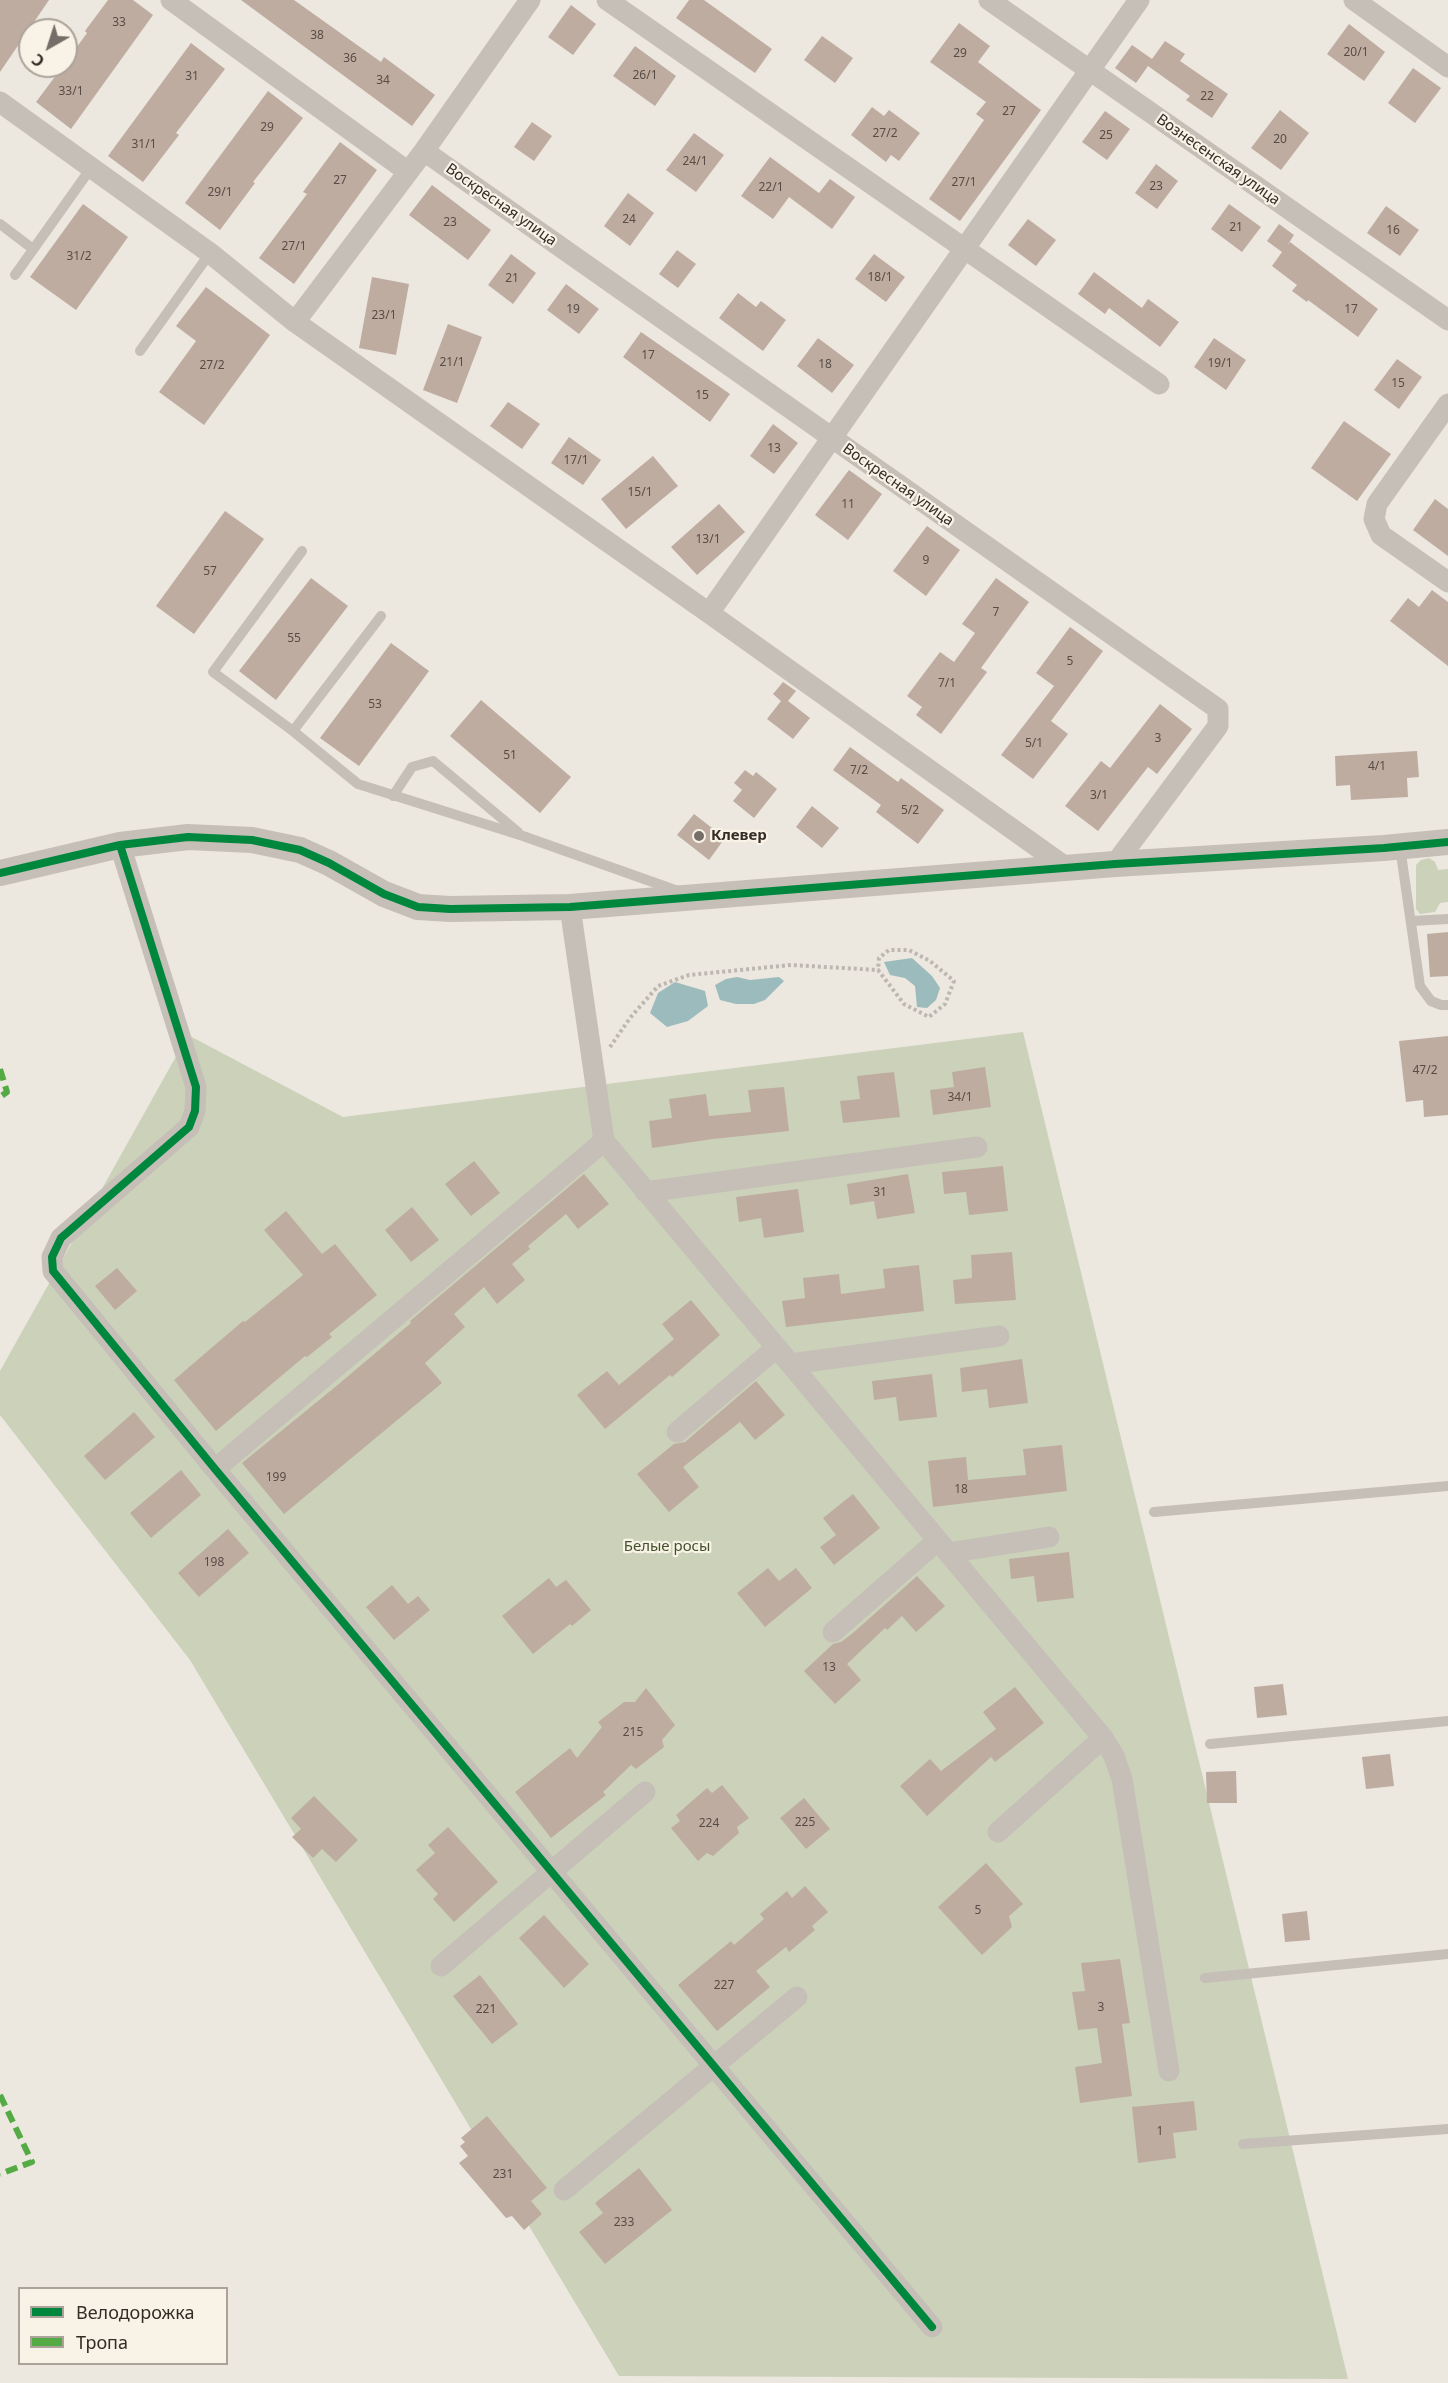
<!DOCTYPE html>
<meta charset="utf-8">
<style>
body{margin:0}
#map{position:relative;width:1448px;height:2383px;overflow:hidden;background:#ece7df;font-family:"Noto Sans",sans-serif}
canvas{display:block}
.legend{position:absolute;left:18px;top:2287px;width:210px;height:78px;box-sizing:border-box;background:#f9f2e6;border:2px solid #aba39a;margin:0;padding:8px 10px;list-style:none;font-size:18px;color:#352c27}
.legend li{display:flex;align-items:center;gap:12px;height:30px}
.legend b{width:30px;border:2px solid #aba39a}
.north{position:absolute;left:18px;top:18px;width:60px;height:60px;box-sizing:border-box;background:#f9f2e6;border:2px solid #aba39a;border-radius:50%;rotate:219deg;font-size:16px;font-weight:700;line-height:24px;text-align:center;color:#352c27}
.north::after{content:'';display:block;margin:auto;width:21px;height:27px;background:#756d67;clip-path:polygon(50% 0,100% 100%,50% 72%,0 100%)}
</style>
<div id="map">
<canvas width="1448" height="2383"></canvas>
<ul class="legend">
<li><b style="height:8px;background:#00873e"></b>Велодорожка</li>
<li><b style="height:8px;background:#54ab44"></b>Тропа</li>
</ul>
<div class="north">С</div>
</div>
<script>
const c = document.querySelector('canvas').getContext('2d');
c.lineJoin = 'round';
function fill(path, color) {
  c.fillStyle = color;
  c.fill(path, 'evenodd');
}
function toPath(rows) {
  const path = new Path2D();
  for (const r of rows) {
    path.moveTo(r[0], r[1]);
    for (let i = 2; i < r.length; i += 2) path.lineTo(r[i], r[i + 1]);
  }
  return path;
}
function trace(path, color, width, dash) {
  c.strokeStyle = color;
  c.lineWidth = width;
  c.lineCap = dash ? 'butt' : 'round';
  c.setLineDash(dash || []);
  c.stroke(path);
}
function label(font, color, halo, rows, align = 'center') {
  c.font = font + ' "Noto Sans",sans-serif';
  c.lineWidth = 4.5;
  c.setLineDash([]);
  c.textBaseline = 'middle';
  c.strokeStyle = halo;
  c.fillStyle = color;
  for (const [text, x, y, turn = 0] of rows) {
    c.save();
    c.translate(x, y);
    c.rotate((+turn || 0) * Math.PI / 180);
    c.textAlign = isNaN(turn) ? turn : align;
    if (halo) c.strokeText(text, 0, 0);
    c.fillText(text, 0, 0);
    c.restore();
  }
}
fill(toPath([
 [1429,858,1435,862,1438,870,1448,869,1448,902,1440,903,1435,912,1420,914,1416,909,1416,865,1421,860],
 [1023,1032,1348,2379,619,2376,190,1660,0,1415,0,1371,188,1035,343,1117]
]), '#cbd2b9');
fill(toPath([
 [912,958,932,976,940,988,936,1000,927,1008,917,1007,915,986,905,978,890,975,884,962],
 [737,977,750,980,779,977,784,981,765,1000,754,1004,736,1004,720,1000,715,985,726,979],
 [675,982,705,991,708,1006,688,1021,667,1027,650,1013,658,993]
]), '#9bbbbd');
fill(toPath([
 [0,0,49,0,0,72],
 [108,0,133,0,153,15,71,129,36,102,63,66,66,66,66,62,87,33,85,31],
 [241,0,294,0,381,62,384,57,435,95,412,126],
 [689,0,704,0,772,49,755,73,676,18],
 [571,5,596,24,573,55,548,37],
 [959,23,990,46,978,62,1041,110,960,221,929,199,984,120,976,114,986,102,930,62],
 [1349,24,1385,52,1364,81,1327,54],
 [822,36,853,58,835,83,804,60],
 [1165,41,1185,54,1180,61,1228,94,1212,118,1186,100,1190,96,1148,66,1136,83,1115,68,1132,45,1152,59],
 [191,43,225,69,176,133,179,135,143,182,108,156],
 [635,46,676,76,655,106,613,76],
 [1413,68,1441,88,1415,123,1388,103],
 [268,91,303,118,253,182,255,183,220,230,185,203],
 [872,107,884,116,889,110,920,133,899,161,891,155,886,162,851,135],
 [1280,110,1309,133,1281,170,1251,148],
 [1105,111,1130,129,1107,160,1082,142],
 [532,122,552,136,534,161,514,147],
 [694,133,724,155,696,192,666,170],
 [340,142,377,170,294,284,259,258,307,194,303,192],
 [770,157,819,193,830,179,855,197,832,229,789,197,773,219,741,196],
 [1156,164,1178,181,1157,209,1135,193],
 [432,185,491,230,468,260,409,215],
 [628,193,654,213,630,246,604,226],
 [83,204,128,237,76,310,30,277],
 [1229,204,1261,227,1242,252,1211,229],
 [1386,206,1419,230,1400,256,1367,233],
 [1028,219,1056,240,1036,266,1008,245],
 [1279,224,1294,235,1287,246,1290,242,1378,309,1358,337,1308,300,1307,302,1292,291,1297,285,1272,266,1282,252,1267,241],
 [677,250,696,264,678,288,659,274],
 [511,254,536,273,513,304,488,285],
 [874,254,905,277,886,302,855,279],
 [1094,272,1142,308,1148,299,1179,322,1160,347,1109,308,1105,314,1078,294],
 [372,277,409,284,396,355,359,348],
 [566,284,599,309,579,334,547,310],
 [206,287,270,335,204,425,159,392,196,341,176,326],
 [738,293,756,307,761,301,786,320,763,351,719,318],
 [448,324,482,337,457,403,423,390],
 [641,332,730,394,710,422,623,357],
 [818,338,854,365,832,393,797,366],
 [1214,338,1246,360,1226,390,1194,367],
 [1397,359,1422,377,1399,409,1374,390],
 [508,402,540,424,522,449,490,426],
 [1344,421,1391,454,1357,501,1311,468],
 [773,424,798,443,774,474,750,456],
 [569,437,601,460,583,485,551,463],
 [653,456,678,486,626,529,601,499],
 [849,470,882,494,848,540,815,515],
 [1435,499,1448,509,1448,556,1413,530],
 [719,504,745,532,697,575,671,547],
 [225,511,264,539,194,634,156,606],
 [927,526,960,550,926,596,893,571],
 [311,578,348,606,276,700,239,671],
 [996,578,1029,602,981,668,987,672,941,734,916,715,922,707,907,696,940,652,954,662,975,633,962,624],
 [1432,590,1448,602,1448,666,1390,621,1408,598,1419,607],
 [1070,627,1103,651,1051,721,1068,734,1033,779,1001,755,1054,686,1036,673],
 [391,643,429,671,359,766,320,738],
 [783,682,796,691,788,701,810,718,793,739,767,719,781,701,773,694],
 [481,700,571,777,540,813,450,736],
 [1160,704,1192,729,1157,774,1148,767,1098,831,1065,806,1101,761,1110,768],
 [850,747,898,782,901,778,944,810,918,844,876,812,881,805,833,770],
 [1417,751,1419,777,1407,778,1408,797,1351,800,1350,785,1336,786,1335,756],
 [745,770,753,776,756,772,777,789,754,818,733,801,742,790,734,783],
 [812,806,839,828,822,848,796,827],
 [694,814,725,838,709,860,677,835],
 [1448,932,1448,976,1430,977,1427,934],
 [1448,1036,1448,1115,1424,1117,1423,1100,1406,1102,1399,1041],
 [985,1067,991,1107,933,1115,930,1090,954,1087,952,1072],
 [894,1072,900,1117,843,1123,840,1101,860,1099,857,1076],
 [784,1087,789,1131,713,1139,652,1148,649,1121,672,1118,669,1099,706,1094,709,1116,751,1112,748,1090],
 [474,1161,500,1193,471,1216,445,1184],
 [1003,1166,1008,1211,969,1215,966,1192,944,1194,942,1172],
 [584,1174,609,1204,578,1229,566,1214,528,1246,530,1249,512,1264,525,1280,497,1304,484,1287,454,1314,465,1327,425,1363,442,1383,284,1514,242,1463,334,1388,411,1323,410,1321],
 [908,1174,915,1213,877,1219,874,1201,850,1205,847,1184],
 [798,1189,804,1232,764,1238,761,1218,739,1222,736,1197],
 [412,1207,439,1240,411,1262,385,1230],
 [286,1211,322,1254,335,1244,377,1295,329,1334,332,1337,307,1357,305,1356,216,1431,174,1380,243,1321,245,1322,303,1275,264,1230],
 [1012,1252,1016,1300,955,1304,953,1280,972,1278,971,1255],
 [919,1265,924,1311,786,1327,782,1301,805,1298,803,1278,839,1274,841,1294,885,1288,883,1269],
 [117,1268,137,1291,115,1310,95,1286],
 [691,1300,720,1335,672,1377,670,1375,605,1429,577,1395,607,1371,619,1385,636,1371,674,1339,662,1324],
 [1022,1359,1028,1403,989,1408,987,1389,962,1392,960,1368],
 [932,1374,937,1417,899,1421,896,1397,874,1400,872,1381],
 [756,1381,785,1415,755,1440,740,1422,683,1467,699,1487,669,1512,637,1474,674,1444,685,1442],
 [134,1412,155,1437,105,1480,84,1456],
 [1062,1445,1067,1491,933,1507,928,1461,966,1457,968,1480,1026,1475,1023,1449],
 [181,1470,201,1495,151,1538,130,1513],
 [853,1494,880,1528,834,1565,820,1547,836,1535,823,1518],
 [228,1529,249,1553,199,1597,178,1573],
 [1069,1552,1074,1598,1037,1602,1034,1576,1011,1579,1009,1559],
 [768,1568,779,1581,796,1568,812,1588,765,1627,737,1593],
 [917,1576,945,1606,916,1632,902,1616,887,1630,885,1628,847,1664,861,1680,835,1704,804,1671,833,1644,841,1642,853,1633],
 [549,1578,556,1587,566,1580,591,1610,572,1626,570,1624,533,1654,502,1616],
 [392,1585,408,1604,418,1596,430,1610,394,1640,366,1607],
 [1283,1684,1287,1715,1257,1718,1254,1687],
 [1015,1687,1044,1723,995,1762,991,1757,927,1816,900,1786,930,1759,941,1771,996,1729,983,1712],
 [646,1688,675,1725,662,1740,664,1747,636,1769,631,1765,603,1792,606,1795,551,1838,515,1792,570,1748,577,1758,602,1727,598,1722,624,1702,635,1702],
 [1390,1754,1394,1786,1366,1789,1362,1757],
 [1236,1771,1237,1803,1207,1803,1206,1772],
 [722,1785,749,1818,737,1827,739,1833,713,1856,707,1853,698,1861,671,1828,680,1821,676,1815,707,1788,712,1793],
 [314,1796,358,1840,336,1862,322,1849,313,1858,292,1837,301,1829,291,1818],
 [804,1798,830,1829,806,1849,780,1818],
 [448,1827,498,1882,454,1922,433,1899,438,1894,416,1870,435,1853,428,1845],
 [986,1863,1023,1904,1009,1916,1012,1927,982,1955,938,1907],
 [805,1886,828,1912,812,1926,815,1930,789,1952,786,1947,756,1971,770,1987,717,2031,678,1985,731,1941,734,1945,764,1919,760,1914,787,1891,792,1898],
 [1307,1911,1310,1940,1285,1942,1282,1914],
 [544,1915,589,1964,564,1988,519,1938],
 [1120,1959,1130,2023,1122,2024,1132,2096,1080,2103,1075,2067,1102,2063,1097,2028,1078,2030,1072,1992,1085,1991,1081,1963],
 [480,1975,518,2024,492,2044,453,1996],
 [1194,2101,1197,2130,1173,2133,1176,2158,1138,2163,1132,2107],
 [487,2116,547,2188,531,2201,542,2214,524,2230,512,2216,506,2218,459,2163,468,2156,460,2146,465,2142,461,2138],
 [639,2168,672,2210,605,2264,579,2232,603,2213,595,2203]
]), '#bfaca1');
trace(toPath([
 [610,1047,630,1018,658,986,689,975,791,965,878,970,904,1004,929,1017,945,1004,954,981,930,961,909,950,889,950,879,958,878,970]
]), '#bdb7b1', 4, [3, 3]);
trace(toPath([
 [0,224,33,249],
 [15,275,91,168],
 [140,351,210,253],
 [302,551,213,672,293,731,358,784,523,836,678,891],
 [293,731,381,616],
 [393,796,412,767,433,761,518,832],
 [1400,847,1420,986,1431,1001,1441,1005,1448,1005],
 [1412,921,1448,919],
 [1154,1512,1448,1486],
 [1210,1744,1448,1721],
 [1205,1978,1448,1954],
 [1243,2144,1448,2129]
]), '#c5bfb8', 10);
trace(toPath([
 [171,0,407,171],
 [607,0,1159,384],
 [989,0,1448,320],
 [1354,0,1448,67],
 [0,102,210,253,295,322,709,613,1067,868],
 [424,151,1218,709,1218,726,1115,864],
 [295,322,424,151,530,0],
 [1448,404,1377,504,1374,519,1381,535,1448,582],
 [709,613,1139,0],
 [120,845,196,1087,195,1111,189,1127,61,1238,52,1257,53,1271,215,1469,932,2327],
 [570,907,604,1141,1103,1738,1114,1756,1122,1779,1169,2071],
 [645,1192,977,1147],
 [790,1364,999,1336],
 [677,1432,776,1348],
 [215,1469,604,1141],
 [948,1553,1049,1537],
 [833,1632,937,1541],
 [998,1832,1103,1738],
 [441,1966,645,1792],
 [564,2190,797,1997]
]), '#c5bfb8', 21);
trace(toPath([
 [0,873,120,845,188,837,252,840,300,850,329,863,384,894,418,907,450,909,570,907,1115,864,1384,848,1448,842]
]), '#c5bfb8', 26);
trace(toPath([
 [0,1069,7,1092,0,1097],
 [0,2095,32,2162,0,2174]
]), '#54ab44', 6, [12, 6]);
trace(toPath([
 [120,845,196,1087,195,1111,189,1127,61,1238,52,1257,53,1271,215,1469,932,2327],
 [0,873,120,845,188,837,252,840,300,850,329,863,384,894,418,907,450,909,570,907,1115,864,1384,848,1448,842]
]), '#00873e', 8);
for (const [x, y, r, color] of [
 [699,836,6,"#756d67"]
]) {
  const dot = new Path2D();
  dot.arc(x, y, r, 0, 2 * Math.PI);
  c.fillStyle = color;
  c.fill(dot);
  trace(dot, '#f9f2e6', 2);
}
label('12px', '#584c46', null, [
 ["33",119,23],
 ["38",317,36],
 ["20/1",1356,53],
 ["29",960,54],
 ["36",350,59],
 ["26/1",645,76],
 ["31",192,77],
 ["34",383,81],
 ["33/1",71,92],
 ["22",1207,97],
 ["27",1009,112],
 ["29",267,128],
 ["27/2",885,134],
 ["25",1106,136],
 ["20",1280,140],
 ["31/1",144,145],
 ["24/1",695,162],
 ["27",340,181],
 ["27/1",964,183],
 ["23",1156,187],
 ["22/1",771,188],
 ["29/1",220,193],
 ["24",629,220],
 ["23",450,223],
 ["21",1236,228],
 ["16",1393,231],
 ["27/1",294,247],
 ["31/2",79,257],
 ["18/1",880,278],
 ["21",512,279],
 ["19",573,310],
 ["17",1351,310],
 ["23/1",384,316],
 ["17",648,356],
 ["21/1",452,363],
 ["19/1",1220,364],
 ["18",825,365],
 ["27/2",212,366],
 ["15",1398,384],
 ["15",702,396],
 ["13",774,449],
 ["17/1",576,461],
 ["15/1",640,493],
 ["11",848,505],
 ["13/1",708,540],
 ["9",926,561],
 ["57",210,572],
 ["7",996,613],
 ["55",294,639],
 ["5",1070,662],
 ["7/1",947,684],
 ["53",375,705],
 ["3",1158,739],
 ["5/1",1034,744],
 ["51",510,756],
 ["4/1",1377,767],
 ["7/2",859,771],
 ["3/1",1099,796],
 ["5/2",910,811],
 ["47/2",1425,1071],
 ["34/1",960,1098],
 ["31",880,1193],
 ["199",276,1478],
 ["18",961,1490],
 ["198",214,1563],
 ["13",829,1668],
 ["215",633,1733],
 ["225",805,1823],
 ["224",709,1824],
 ["5",978,1911],
 ["227",724,1986],
 ["3",1101,2008],
 ["221",486,2010],
 ["1",1160,2132],
 ["231",503,2175],
 ["233",624,2223]
]);
label('15px', '#352c27', '#f9f2e6', [
 ["Вознесенская улица",1218,160,35],
 ["Воскресная улица",501,205,35],
 ["Воскресная улица",898,485,35]
]);
label('bold 15px', '#352c27', '#f9f2e6', [
 ["Клевер",711,836]
], 'left');
label('15px', '#41532a', '#f9f2e6', [
 ["Белые росы",667,1547]
]);
</script>
